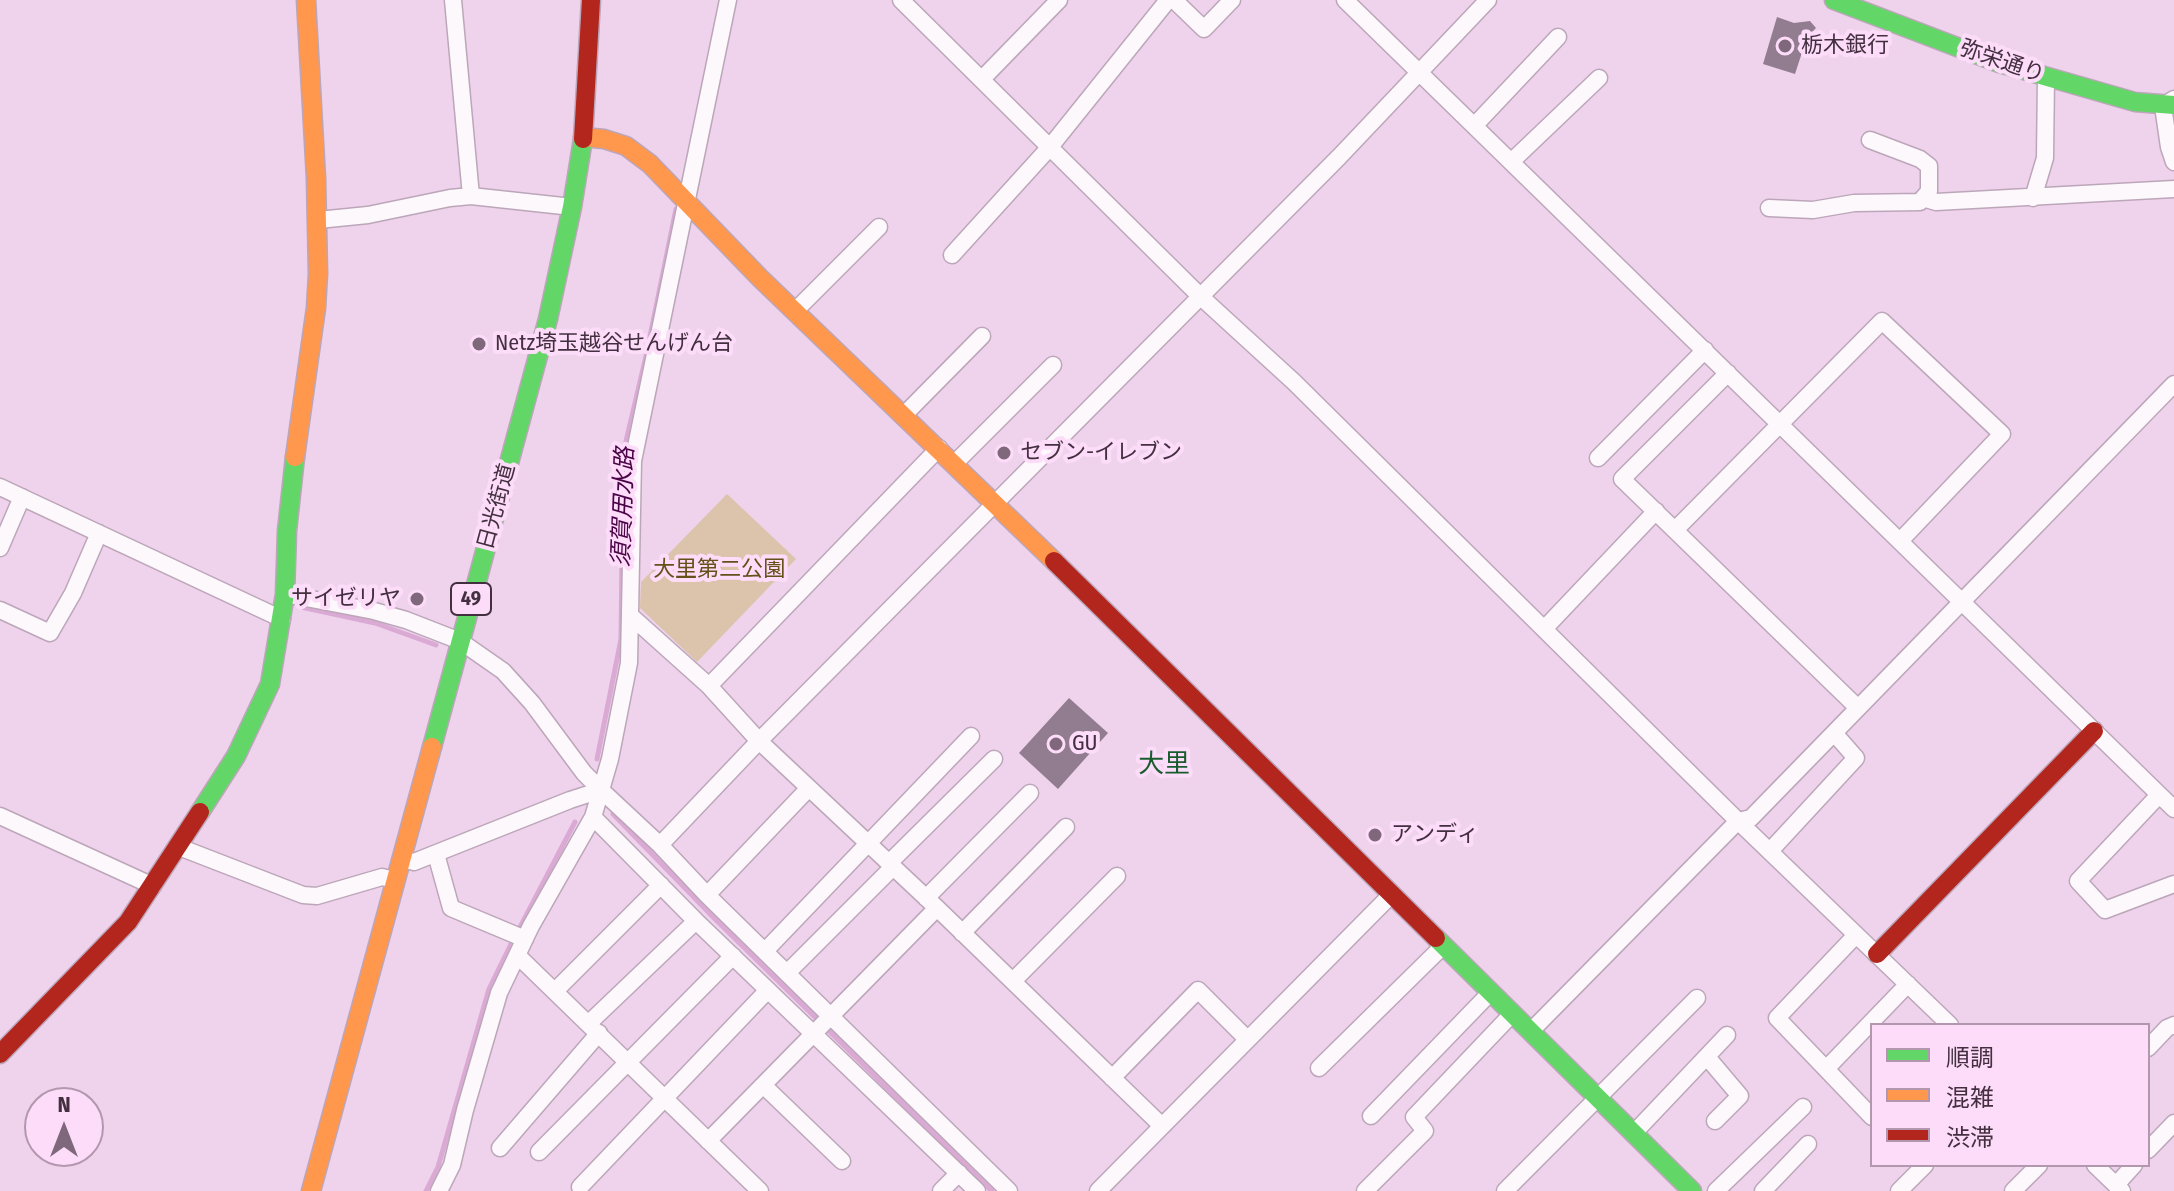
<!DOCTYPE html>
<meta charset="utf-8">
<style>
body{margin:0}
#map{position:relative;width:2174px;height:1191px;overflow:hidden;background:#efd3ec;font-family:"Fira Sans Condensed","Noto Sans JP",sans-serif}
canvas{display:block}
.legend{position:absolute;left:1870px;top:1023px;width:280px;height:144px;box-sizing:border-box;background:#fcdcf8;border:2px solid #b297ae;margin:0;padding:10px 14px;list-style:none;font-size:24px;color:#432f40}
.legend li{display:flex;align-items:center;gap:16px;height:40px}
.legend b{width:40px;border:2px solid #b297ae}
.north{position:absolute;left:24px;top:1087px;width:80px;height:80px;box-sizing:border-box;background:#fcdcf8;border:2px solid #b297ae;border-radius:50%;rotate:0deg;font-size:22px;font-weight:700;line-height:32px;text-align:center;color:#432f40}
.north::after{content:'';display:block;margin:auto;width:28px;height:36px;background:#7f687c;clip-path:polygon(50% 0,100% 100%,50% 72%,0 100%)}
</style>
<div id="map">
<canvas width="2174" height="1191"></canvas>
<ul class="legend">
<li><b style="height:10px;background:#63d668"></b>順調</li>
<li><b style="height:10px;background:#ff974d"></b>混雑</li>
<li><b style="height:10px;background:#b3261e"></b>渋滞</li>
</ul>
<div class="north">N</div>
</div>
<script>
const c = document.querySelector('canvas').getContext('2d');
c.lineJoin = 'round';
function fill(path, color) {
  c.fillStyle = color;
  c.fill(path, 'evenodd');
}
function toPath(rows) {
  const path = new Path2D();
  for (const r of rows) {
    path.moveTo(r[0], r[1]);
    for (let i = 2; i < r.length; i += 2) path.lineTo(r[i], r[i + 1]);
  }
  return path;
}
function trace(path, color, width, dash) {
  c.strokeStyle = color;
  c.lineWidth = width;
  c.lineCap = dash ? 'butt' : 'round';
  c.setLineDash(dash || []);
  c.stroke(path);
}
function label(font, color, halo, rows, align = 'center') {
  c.font = font + ' "Fira Sans Condensed","Noto Sans JP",sans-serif';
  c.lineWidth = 8;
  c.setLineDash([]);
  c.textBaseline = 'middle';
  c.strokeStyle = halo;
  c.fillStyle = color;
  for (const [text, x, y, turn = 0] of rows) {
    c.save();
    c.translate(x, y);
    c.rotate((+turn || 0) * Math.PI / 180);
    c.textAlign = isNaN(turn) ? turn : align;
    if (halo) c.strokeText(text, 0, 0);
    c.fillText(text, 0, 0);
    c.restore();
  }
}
fill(toPath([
 [727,494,796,559,697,662,640,608,641,582]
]), '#dcc3ac');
trace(toPath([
 [301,607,375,623,436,645],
 [597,759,621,639,623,454,646,356,676,209],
 [613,814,715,919,992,1191],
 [518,931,575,822],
 [426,1191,438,1167,489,989,513,940]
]), '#daaad5', 5);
fill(toPath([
 [1777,17,1794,23,1810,21,1816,28,1807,37,1795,74,1763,64],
 [1069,698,1108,733,1058,789,1019,753]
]), '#927c90');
const street = toPath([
 [453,0,471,196],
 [901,0,1201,297,1294,382,1738,821,1950,1025],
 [1174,0,1204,29,1232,0],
 [1345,0,2174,809],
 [982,79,1059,0],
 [2174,99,2163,106,2169,147,2174,162],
 [1475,125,1558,37],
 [1512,161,1599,78],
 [1923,198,1936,202,2174,189],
 [2033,198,2045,158,2046,77],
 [1769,208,1813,210,1854,203,1920,202,1929,191,1929,166,1920,159,1870,140],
 [318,220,368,215,450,198,471,196,572,207],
 [952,255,1050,147,1168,0],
 [795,311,879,227],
 [1728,373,1622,479,1858,708],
 [903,416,982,336],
 [1598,458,1705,350],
 [954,464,1053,365],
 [0,487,282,619],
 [1675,530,1882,321,2002,434,1900,541],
 [0,548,22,497],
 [285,594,374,611,406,620,460,641,503,671,532,703,584,773,601,790,660,845,707,895,1009,1191],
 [0,610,50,633,73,593,99,533],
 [632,617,709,686,759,741,937,908,1162,1126],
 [1544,629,1656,511],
 [709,686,939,448],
 [2159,795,2078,881,2105,910,2174,884],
 [0,816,153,886],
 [593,817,696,921,977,1191],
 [660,845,759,741,1339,157,1488,0],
 [179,847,303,895,317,896,382,877,395,880],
 [1770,851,1856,758,1834,733],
 [436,854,451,908,525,939],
 [401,859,414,862,570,800,601,790,610,759,629,663,633,461,728,0],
 [889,863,994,759],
 [707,895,809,788],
 [926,898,1030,793],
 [962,933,1066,827],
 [1856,935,1777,1018,1872,1117],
 [765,951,971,736],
 [517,955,760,1191],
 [787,973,893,867],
 [1013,981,1117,876],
 [555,991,661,885],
 [588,1024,696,921],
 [1530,1032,1738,821,1751,818,2174,384],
 [2148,1048,2167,1028,2174,1025],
 [1707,1057,1740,1096,1715,1121],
 [1319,1068,1443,946],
 [1826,1069,1908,984],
 [1112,1078,1198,990,1247,1039],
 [763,1085,842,1161],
 [1371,1116,1490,993],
 [1633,1134,1727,1035],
 [708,1141,937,908],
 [500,1148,599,1033],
 [2148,1150,2174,1123],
 [539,1152,733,956],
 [2095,1165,2122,1191],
 [2116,1185,2134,1165],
 [580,1187,768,990],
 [439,1191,452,1165,465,1110,499,993,531,926,593,817,601,790],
 [941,1191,959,1173],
 [1098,1191,1391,895],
 [1365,1191,1425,1131,1414,1117,1512,1014],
 [1505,1191,1697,998],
 [1716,1191,1803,1107],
 [1763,1191,1808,1144],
 [1899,1191,1925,1165],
 [2013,1191,2039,1165]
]);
const fast = toPath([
 [1834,0,1999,63,2135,102,2174,105],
 [432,747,548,319,572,207,583,139],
 [200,812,236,756,270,684,285,594,287,531,295,457],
 [1436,938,1692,1191]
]);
const slow = toPath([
 [583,137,604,139,626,146,650,164,760,278,1054,561],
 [295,457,316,308,318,274,316,178,306,0],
 [311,1191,432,747]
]);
const jam = toPath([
 [583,139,591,0],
 [1054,561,1436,938],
 [1877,954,2094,731],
 [0,1054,128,922,200,812]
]);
trace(street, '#bca6b9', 19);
trace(fast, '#bca6b9', 21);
trace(slow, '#bca6b9', 21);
trace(jam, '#bca6b9', 21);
trace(street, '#fdf8fc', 16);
trace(fast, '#63d668', 18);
trace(slow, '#ff974d', 18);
trace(jam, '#b3261e', 18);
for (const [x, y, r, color] of [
 [1785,46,8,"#7f687c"],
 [479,344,8,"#7f687c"],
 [1004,453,8,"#7f687c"],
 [417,599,8,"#7f687c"],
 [1056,744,8,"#7f687c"],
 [1375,835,8,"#7f687c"]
]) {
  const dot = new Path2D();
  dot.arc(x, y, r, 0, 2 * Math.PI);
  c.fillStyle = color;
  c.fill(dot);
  trace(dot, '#fcdcf8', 3);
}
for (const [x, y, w] of [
 [471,599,40]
]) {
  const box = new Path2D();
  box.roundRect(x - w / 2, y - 16, w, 32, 6);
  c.fillStyle = '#fcdcf8';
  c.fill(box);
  trace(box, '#432f40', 2);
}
label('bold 20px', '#432f40', null, [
 ["49",471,599]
]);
label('22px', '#432f40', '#fcdcf8', [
 ["栃木銀行",1801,46],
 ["Netz埼玉越谷せんげん台",495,344],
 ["セブン-イレブン",1020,453],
 ["サイゼリヤ",401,599,"right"],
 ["GU",1072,744],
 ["アンディ",1391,835]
], 'left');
label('22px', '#432f40', '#fcdcf8', [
 ["弥栄通り",2002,62,19],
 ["日光街道",497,507,-75]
]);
label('22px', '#63511a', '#fcdcf8', [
 ["大里第二公園",719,570]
]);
label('italic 24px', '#4b0347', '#fcdcf8', [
 ["須賀用水路",624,507,-88]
]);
label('26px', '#195d2f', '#fcdcf8', [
 ["大里",1164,765]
]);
</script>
